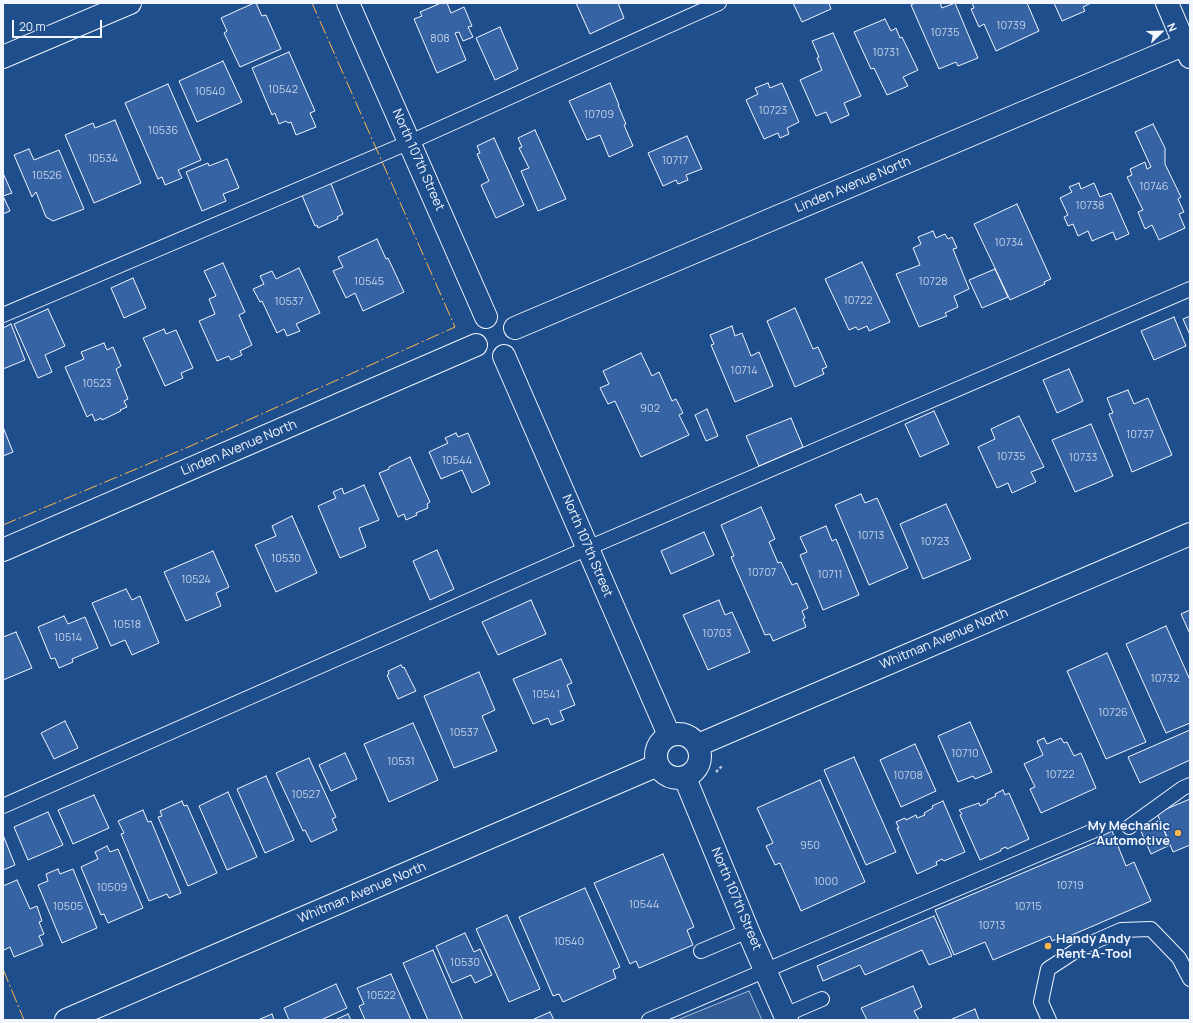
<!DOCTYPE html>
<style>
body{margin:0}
#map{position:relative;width:1193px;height:1023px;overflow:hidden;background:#1f4e8c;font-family:Manrope,sans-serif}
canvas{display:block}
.frame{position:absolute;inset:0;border:4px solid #f2f6ff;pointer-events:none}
.north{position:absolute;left:1141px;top:12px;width:40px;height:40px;-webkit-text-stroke:3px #1f4e8c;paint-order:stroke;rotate:67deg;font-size:11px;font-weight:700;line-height:16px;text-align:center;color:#f2f6ff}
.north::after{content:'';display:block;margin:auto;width:14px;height:18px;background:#f2f6ff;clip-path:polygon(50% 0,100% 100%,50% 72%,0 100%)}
.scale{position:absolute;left:12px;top:20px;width:90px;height:18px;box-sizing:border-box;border:2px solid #f2f6ff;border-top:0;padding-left:5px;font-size:12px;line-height:14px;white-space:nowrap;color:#f2f6ff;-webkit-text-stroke:3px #1f4e8c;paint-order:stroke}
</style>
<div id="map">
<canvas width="1193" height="1023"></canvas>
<div class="frame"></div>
<div class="north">N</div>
<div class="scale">20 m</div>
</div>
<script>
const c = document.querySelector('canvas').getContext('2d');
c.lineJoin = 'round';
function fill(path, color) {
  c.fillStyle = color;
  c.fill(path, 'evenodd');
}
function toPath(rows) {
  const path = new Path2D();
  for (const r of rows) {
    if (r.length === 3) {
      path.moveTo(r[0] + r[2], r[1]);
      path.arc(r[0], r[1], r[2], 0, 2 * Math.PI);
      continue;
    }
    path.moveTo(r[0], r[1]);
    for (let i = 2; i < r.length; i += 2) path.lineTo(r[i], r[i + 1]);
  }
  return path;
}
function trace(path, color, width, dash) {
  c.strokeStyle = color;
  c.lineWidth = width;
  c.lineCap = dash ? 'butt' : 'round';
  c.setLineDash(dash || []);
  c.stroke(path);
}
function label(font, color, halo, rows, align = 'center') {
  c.font = font + ' Manrope,sans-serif';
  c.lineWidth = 3;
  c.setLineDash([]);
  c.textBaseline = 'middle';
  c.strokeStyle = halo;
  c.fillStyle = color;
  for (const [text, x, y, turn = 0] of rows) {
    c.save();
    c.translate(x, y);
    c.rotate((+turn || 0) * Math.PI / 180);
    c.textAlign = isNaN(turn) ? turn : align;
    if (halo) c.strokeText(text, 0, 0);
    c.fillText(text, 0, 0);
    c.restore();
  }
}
const parking = toPath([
 [749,991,762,1020,677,1020,749,991]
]);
fill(parking, '#305b95');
trace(parking, '#a8bbd7', 1);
const building = toPath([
 [254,3,256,3,262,16,266,15,281,49,240,67,224,33,227,31,221,18,254,3],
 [441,3,447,3,451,13,464,7,472,26,468,27,473,37,463,41,459,32,455,33,466,60,437,73,414,19,422,16,420,12,441,3],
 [576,3,618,3,624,18,590,34,576,3],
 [793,3,829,3,831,9,802,22,793,3],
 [915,3,940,3,942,8,955,3,978,58,958,66,956,62,939,69,911,5,915,3],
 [972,3,1027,3,1039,31,996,51,984,24,979,27,971,9,974,8,972,3],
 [1054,3,1091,3,1083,7,1085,11,1062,21,1054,3],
 [885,19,891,31,896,28,900,38,902,37,918,70,903,77,908,86,887,95,874,68,871,69,854,32,885,19],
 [500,27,518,69,495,80,476,38,500,27],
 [833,33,861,96,844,103,849,115,831,123,826,112,816,116,800,80,822,70,817,58,819,57,812,41,833,33],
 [289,52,315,111,310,113,316,127,296,135,291,122,288,123,286,121,279,124,275,113,272,115,252,68,289,52],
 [223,61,242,102,197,122,179,81,223,61],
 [610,83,619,105,618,105,626,124,624,125,633,146,609,157,600,135,587,140,569,101,610,83],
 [768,83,770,88,782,83,799,122,787,128,789,134,780,138,778,133,764,139,746,100,758,94,755,88,768,83],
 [168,84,201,160,178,170,182,178,165,185,162,177,158,179,125,103,168,84],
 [115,120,141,183,94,203,65,135,93,123,95,128,115,120],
 [1153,124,1165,148,1165,164,1181,197,1178,199,1184,212,1179,214,1185,228,1159,240,1152,225,1145,229,1138,212,1143,210,1127,177,1132,175,1130,169,1145,162,1147,169,1151,167,1135,132,1153,124],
 [535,130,566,199,538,211,521,171,529,168,519,148,522,147,518,138,535,130],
 [687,136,702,169,686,175,688,180,678,184,676,180,663,186,648,153,687,136],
 [494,138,524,205,496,218,481,185,489,181,477,154,480,153,477,146,494,138],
 [29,149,34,160,59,150,84,209,53,221,46,217,36,192,32,197,14,155,29,149],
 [227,159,239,188,223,194,226,201,202,211,186,172,208,163,209,166,227,159],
 [3,173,12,193,3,196,10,211,3,214,3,173],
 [330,181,343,214,337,217,338,219,318,228,317,225,315,226,301,193,330,181],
 [1079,183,1081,189,1094,183,1100,197,1111,193,1129,234,1116,240,1113,232,1092,241,1088,231,1078,236,1073,224,1068,226,1064,217,1068,215,1060,198,1072,192,1069,187,1079,183],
 [1017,204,1051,279,1044,282,1045,284,1010,300,974,224,1017,204],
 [933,231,936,238,945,234,948,239,952,237,957,248,953,249,969,289,954,296,958,307,945,313,947,316,919,327,896,274,920,265,913,248,921,244,918,237,933,231],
 [377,239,386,259,388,258,404,292,363,311,355,293,346,298,333,271,343,267,338,257,377,239],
 [862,262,890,322,869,331,867,326,858,330,856,327,849,330,825,279,862,262],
 [223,263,245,312,239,315,252,345,240,351,242,355,231,360,229,356,217,361,199,321,215,314,209,299,216,296,204,271,223,263],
 [299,268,320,313,296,324,300,331,287,336,284,329,277,333,262,301,260,302,253,289,264,284,260,276,272,271,276,279,299,268],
 [995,269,1008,297,982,308,969,280,995,269],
 [133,278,146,308,124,318,111,288,133,278],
 [795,308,813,349,818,347,827,367,822,369,824,374,795,387,767,321,795,308],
 [48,309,65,346,45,355,52,372,38,378,14,324,48,309],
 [1190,316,1190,335,1183,319,1190,316],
 [1174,317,1186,346,1154,360,1141,331,1174,317],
 [11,324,25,360,3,369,3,328,11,324],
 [732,326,735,336,742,333,751,356,759,352,773,386,735,402,711,345,714,344,710,335,732,326],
 [164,329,166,334,176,330,193,368,181,373,183,378,165,386,143,338,164,329],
 [104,343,107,350,113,347,121,366,116,369,128,399,124,401,127,407,120,410,121,411,102,420,101,418,95,421,92,414,87,417,65,367,84,359,81,352,104,343],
 [641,353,652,376,659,372,672,401,676,399,683,413,679,415,689,435,641,457,615,401,608,404,600,388,609,384,603,371,641,353],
 [1069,369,1083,401,1057,413,1043,380,1069,369],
 [1128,390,1134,404,1148,398,1172,455,1132,472,1109,414,1113,413,1107,398,1128,390],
 [707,409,718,436,706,441,695,415,707,409],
 [934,411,949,444,920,457,905,424,934,411],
 [1019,416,1044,467,1031,472,1036,482,1012,493,1008,483,997,488,978,447,995,439,991,429,1019,416],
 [791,418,803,447,759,466,746,436,791,418],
 [1091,424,1113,476,1075,492,1052,440,1091,424],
 [3,427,13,452,3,456,3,427],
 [456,433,458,437,468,433,490,484,472,493,462,470,441,479,429,452,448,443,445,438,456,433],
 [410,457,430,502,427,504,428,508,416,513,417,515,406,520,404,514,398,517,379,473,389,469,389,467,410,457],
 [364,485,379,520,359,528,366,547,340,558,318,506,336,498,333,492,342,488,344,494,364,485],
 [861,494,865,503,877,498,908,568,869,585,835,505,861,494],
 [946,504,971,559,923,579,900,524,946,504],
 [761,507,775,539,769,542,778,563,781,562,792,585,797,583,808,608,802,611,805,618,803,619,806,627,773,641,770,634,765,635,731,557,734,556,721,525,761,507],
 [292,516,317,573,276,592,255,545,276,536,272,526,292,516],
 [826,526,832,541,836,539,859,595,823,610,800,555,807,552,800,537,826,526],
 [704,532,714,555,671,574,661,551,704,532],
 [437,550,454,589,430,600,413,561,437,550],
 [213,551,229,587,216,593,221,606,186,621,164,572,213,551],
 [126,589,132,600,140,596,159,643,132,655,125,640,111,646,92,603,126,589],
 [531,600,546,634,498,655,482,622,531,600],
 [719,600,725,615,732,612,750,652,708,670,683,615,719,600],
 [1190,610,1190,634,1181,614,1190,610],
 [64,616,68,624,85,617,98,648,72,659,73,662,59,668,55,658,51,659,38,627,64,616],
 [1166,626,1190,680,1190,723,1166,733,1126,644,1166,626],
 [16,632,32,668,3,680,3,637,16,632],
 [1107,653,1146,742,1106,759,1067,671,1107,653],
 [561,659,572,683,567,685,575,705,560,711,564,720,551,725,548,718,533,724,513,679,561,659],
 [401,665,403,668,404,667,416,691,398,699,387,675,389,674,388,671,401,665],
 [479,672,495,710,482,716,497,751,454,768,424,696,479,672],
 [65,721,78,748,54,759,41,733,65,721],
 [970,722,992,772,975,779,973,776,958,782,938,736,970,722],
 [413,723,438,780,389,802,364,744,413,723],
 [1190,730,1190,760,1140,783,1128,757,1190,730],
 [1044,738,1047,744,1061,738,1064,743,1067,742,1074,756,1081,753,1096,788,1041,813,1030,789,1035,787,1024,764,1043,755,1037,741,1044,738],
 [915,744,936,791,901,807,880,760,915,744],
 [345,753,357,779,331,791,319,765,345,753],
 [854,757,896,852,866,865,824,770,854,757],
 [309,758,336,817,332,819,337,830,311,842,305,830,303,831,276,773,309,758],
 [266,776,294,840,265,853,237,789,266,776],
 [820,780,865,882,801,911,780,863,775,865,766,846,773,843,757,808,820,780],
 [1003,790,1005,795,1009,793,1029,839,1007,849,1006,847,1001,849,1001,851,980,860,960,815,962,814,959,810,979,803,980,806,988,802,987,800,996,796,995,794,1003,790],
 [228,792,257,857,227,870,199,806,228,792],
 [94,795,109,828,73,844,58,810,94,795],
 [1190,799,1190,845,1173,852,1157,813,1190,799],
 [182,801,184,806,187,805,217,873,188,886,158,817,162,816,160,811,182,801],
 [943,801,965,852,944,861,942,859,936,862,937,865,917,874,897,828,899,828,896,822,905,818,906,820,916,815,917,818,925,815,924,813,933,808,932,806,943,801],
 [143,810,148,822,151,821,181,893,169,898,167,894,149,901,121,834,124,833,118,821,143,810],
 [48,812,63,845,28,860,14,827,48,812],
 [1160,820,1170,845,1151,854,1140,829,1160,820],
 [1112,831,1126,866,1134,862,1151,901,1065,938,1064,936,1052,941,1050,936,993,960,985,942,954,955,935,910,1101,840,1100,837,1112,831],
 [3,835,15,865,3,870,3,835],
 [107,846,110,852,118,849,143,908,108,923,104,914,101,915,81,867,98,859,95,852,107,846],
 [663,854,694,927,687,930,693,945,639,968,636,961,630,964,594,883,663,854],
 [58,869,60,874,73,869,97,928,62,943,38,885,48,881,46,874,58,869],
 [17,880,30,909,37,906,42,921,39,922,44,934,39,936,43,945,14,957,10,947,4,950,3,947,3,886,17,880],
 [585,888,620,967,613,970,616,978,563,1002,559,994,553,996,519,917,585,888],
 [507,915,540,989,509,1002,476,929,507,915],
 [934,916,952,956,929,965,922,950,865,975,860,965,823,981,817,966,934,916],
 [465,933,474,952,480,949,492,975,475,983,471,975,452,983,436,946,465,933],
 [433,950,463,1020,428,1020,403,963,433,950],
 [391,974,411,1020,365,1020,359,1006,364,1004,357,988,391,974],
 [336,984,347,1008,321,1020,289,1020,284,1008,336,984],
 [913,986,922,1007,914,1011,919,1020,867,1020,861,1008,913,986],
 [975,1009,979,1020,950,1020,975,1009],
 [550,1012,554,1020,532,1020,550,1012],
 [272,1014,274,1020,258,1020,272,1014],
 [348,1014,351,1020,335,1020,348,1014]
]);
fill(building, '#3563a3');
trace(building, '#f2f6ff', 1);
const lane = toPath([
 [3,315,410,142,719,3],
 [3,806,588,548,1190,289],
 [1129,827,1183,788,1190,785],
 [701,951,748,931],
 [785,1015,822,999],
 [649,1020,1093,831],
 [1049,1020,1041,1002,1048,969,1080,948,1121,930,1151,929,1179,958,1190,979]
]);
const street = toPath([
 [348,3,486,317],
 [1167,3,1190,57],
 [3,57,130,3],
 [515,328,1190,42],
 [504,356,669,735],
 [3,550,476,345],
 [678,756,22],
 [698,745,1190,534],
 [685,778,748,931,787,1020],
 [66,1020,658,765]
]);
trace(lane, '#f2f6ff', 16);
trace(street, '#f2f6ff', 24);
trace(toPath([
 [716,772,723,765]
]), '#b3c4dc', 2.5, [3, 2]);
trace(lane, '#1f4e8c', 14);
trace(street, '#1f4e8c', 22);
trace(toPath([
 [3,525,186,448,455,327,312,3],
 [3,969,24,1020]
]), '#ffb74d', 1, [14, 3, 2, 3]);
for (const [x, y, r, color] of [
 [1178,833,4,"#ffb74d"],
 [1048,946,4,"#ffb74d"]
]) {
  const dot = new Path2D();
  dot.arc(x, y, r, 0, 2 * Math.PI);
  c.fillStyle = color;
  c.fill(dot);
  trace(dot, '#1f4e8c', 1.5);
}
label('11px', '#c3d1e8', null, [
 ["10739",1011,26],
 ["10735",945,33],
 ["808",440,39],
 ["10731",886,53],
 ["10542",283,90],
 ["10540",210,92],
 ["10723",773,111],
 ["10709",599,115],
 ["10536",163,131],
 ["10534",103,159],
 ["10717",675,161],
 ["10526",47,176],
 ["10746",1154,187],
 ["10738",1090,206],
 ["10734",1009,243],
 ["10545",369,282],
 ["10728",933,282],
 ["10722",858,301],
 ["10537",289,302],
 ["10714",744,371],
 ["10523",97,384],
 ["902",650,409],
 ["10737",1140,435],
 ["10735",1011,457],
 ["10733",1083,458],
 ["10544",457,461],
 ["10713",871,536],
 ["10723",935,542],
 ["10530",286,559],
 ["10707",762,573],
 ["10711",830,575],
 ["10524",196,580],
 ["10518",127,625],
 ["10703",717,634],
 ["10514",68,638],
 ["10732",1165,679],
 ["10541",546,695],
 ["10726",1113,713],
 ["10537",464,733],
 ["10710",965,754],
 ["10531",401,762],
 ["10722",1060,775],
 ["10708",908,776],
 ["10527",306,795],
 ["950",810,846],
 ["1000",826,882],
 ["10719",1070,886],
 ["10509",112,888],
 ["10544",644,905],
 ["10505",68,907],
 ["10715",1028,907],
 ["10713",992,926],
 ["10540",569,942],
 ["10530",465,963],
 ["10522",381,996]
]);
label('13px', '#f2f6ff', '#1f4e8c', [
 ["North 107th Street",418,160,66],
 ["Linden Avenue North",853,185,-23],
 ["Linden Avenue North",239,448,-23],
 ["North 107th Street",587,546,67],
 ["Whitman Avenue North",944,639,-23],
 ["Whitman Avenue North",362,893,-23],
 ["North 107th Street",736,899,67]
]);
label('bold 13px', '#f2f6ff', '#1f4e8c', [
 ["My Mechanic",1170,826],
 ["Automotive",1170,841],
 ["Handy Andy",1056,939,"left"],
 ["Rent-A-Tool",1056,954,"left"]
], 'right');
</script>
